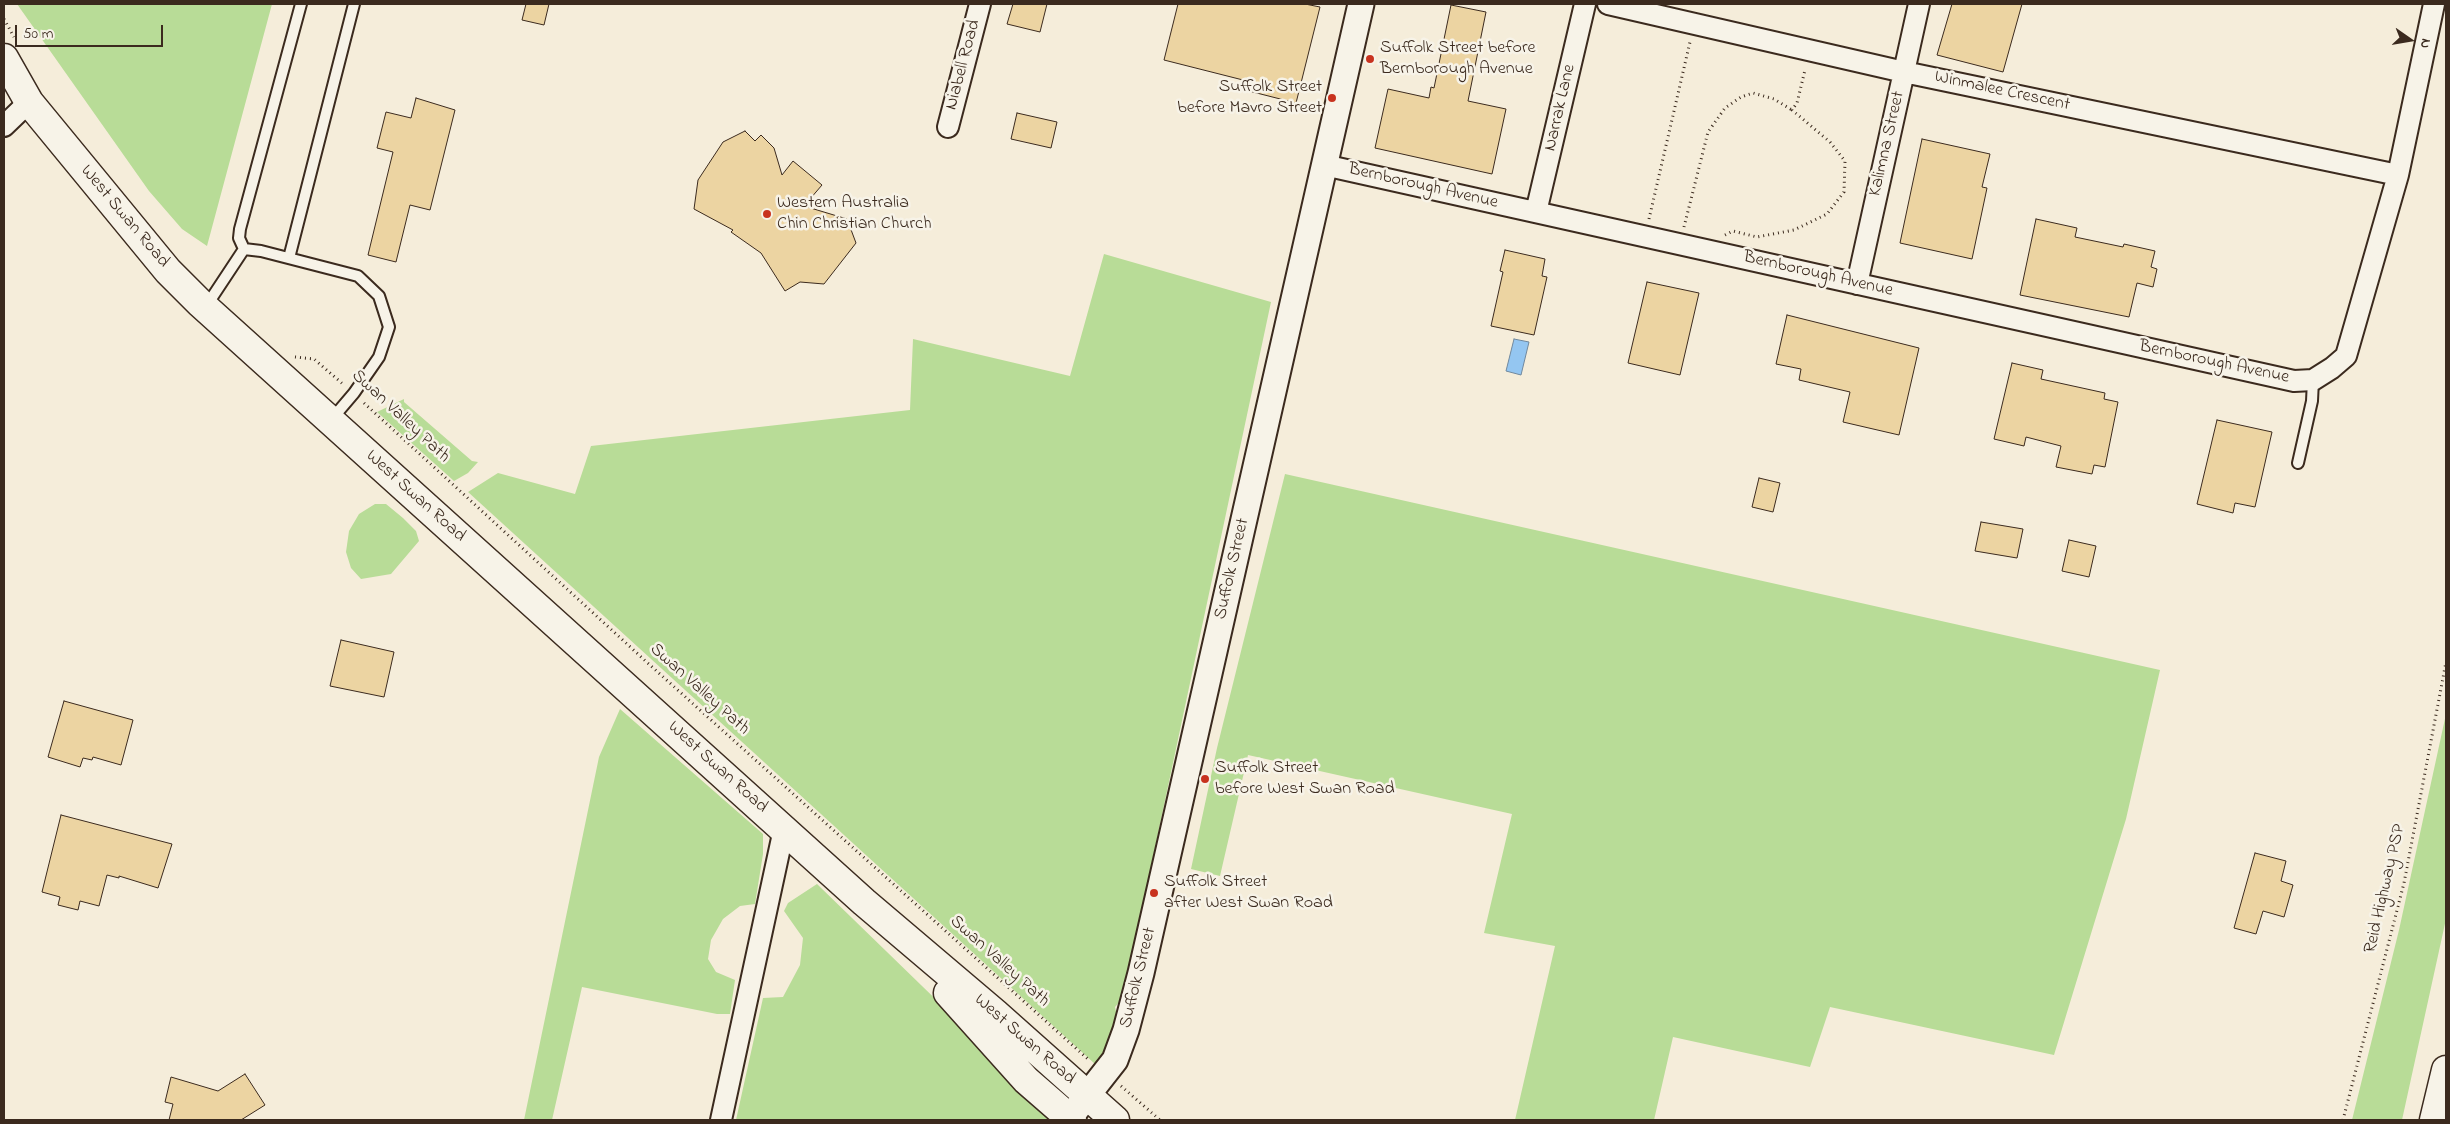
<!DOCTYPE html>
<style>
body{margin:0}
#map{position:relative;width:2450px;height:1124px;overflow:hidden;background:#f5edda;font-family:"Indie Flower",sans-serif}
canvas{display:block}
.frame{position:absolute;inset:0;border:5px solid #3b2a1e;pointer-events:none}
.north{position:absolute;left:2385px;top:15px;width:50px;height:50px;-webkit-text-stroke:4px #f7f3e8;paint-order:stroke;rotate:103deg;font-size:14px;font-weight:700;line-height:20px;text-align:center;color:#3b2a1e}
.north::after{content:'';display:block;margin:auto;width:18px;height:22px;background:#3b2a1e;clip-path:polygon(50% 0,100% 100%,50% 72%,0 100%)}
.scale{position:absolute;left:15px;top:25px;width:148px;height:22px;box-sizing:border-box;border:2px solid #3b2a1e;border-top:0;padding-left:6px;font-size:15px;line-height:18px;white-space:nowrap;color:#3b2a1e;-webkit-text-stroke:4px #f7f3e8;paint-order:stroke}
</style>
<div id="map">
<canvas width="2450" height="1124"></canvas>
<div class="frame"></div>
<div class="north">N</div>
<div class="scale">50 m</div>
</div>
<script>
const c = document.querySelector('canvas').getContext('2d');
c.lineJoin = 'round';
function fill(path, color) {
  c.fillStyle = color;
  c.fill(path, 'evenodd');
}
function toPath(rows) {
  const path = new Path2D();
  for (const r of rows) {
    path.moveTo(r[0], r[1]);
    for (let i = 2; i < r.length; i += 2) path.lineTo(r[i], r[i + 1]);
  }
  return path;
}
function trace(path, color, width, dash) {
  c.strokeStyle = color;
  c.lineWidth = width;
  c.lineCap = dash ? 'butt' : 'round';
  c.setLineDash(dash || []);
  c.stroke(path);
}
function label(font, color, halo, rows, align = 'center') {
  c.font = font + ' "Indie Flower",sans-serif';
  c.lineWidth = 5;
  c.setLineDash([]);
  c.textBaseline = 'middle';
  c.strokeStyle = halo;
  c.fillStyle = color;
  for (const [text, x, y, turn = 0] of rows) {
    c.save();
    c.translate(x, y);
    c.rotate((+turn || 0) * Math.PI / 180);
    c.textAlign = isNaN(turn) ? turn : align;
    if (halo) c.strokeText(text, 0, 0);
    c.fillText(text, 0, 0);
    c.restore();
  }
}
fill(toPath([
 [17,4,272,4,207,246,182,229,149,191],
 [1104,254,1271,302,1123,998,1115,1007,1118,1020,1103,1060,1095,1064,468,492,498,473,575,494,591,446,910,410,913,339,1070,376],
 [404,399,404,402,472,461,478,462,468,473,454,481,377,412],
 [1285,474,2160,670,2126,819,2054,1055,1830,1007,1810,1067,1673,1037,1654,1120,1515,1120,1555,946,1484,933,1512,814,1248,755,1220,876,1191,869,1217,748],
 [375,504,386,504,403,518,416,531,419,541,391,574,361,579,351,568,346,552,349,531,359,514],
 [620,709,763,834,763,854,755,904,740,906,723,919,711,940,708,959,716,972,735,980,730,1014,717,1014,582,987,552,1120,524,1120,599,757],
 [2446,714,2446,919,2402,1120,2352,1120,2399,930],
 [817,884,1060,1120,736,1120,763,998,783,997,800,965,803,938,784,911,788,903]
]), '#b8dc97');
const water = toPath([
 [1514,339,1529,342,1521,375,1506,371,1514,339]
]);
fill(water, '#94c6f1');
trace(water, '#70889d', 1);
const building = toPath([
 [526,4,549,4,544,25,522,20,526,4],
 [1013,4,1047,4,1040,32,1007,24,1013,4],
 [1178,4,1305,4,1320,7,1296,103,1241,89,1243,80,1164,60,1178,4],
 [1952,4,2022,4,2003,72,1937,55,1952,4],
 [1451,5,1486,12,1468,101,1506,109,1492,174,1375,148,1388,89,1429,98,1431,87,1434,88,1451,5],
 [416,98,455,110,430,210,410,205,396,262,368,255,393,152,377,148,386,112,411,118,416,98],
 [1017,113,1057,122,1051,148,1011,139,1017,113],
 [745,131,755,141,761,135,774,148,782,175,793,161,822,185,804,206,847,219,856,243,824,284,800,282,785,291,761,253,731,232,733,230,694,209,698,180,723,142,745,131],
 [1922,139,1990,154,1982,187,1987,188,1972,259,1900,243,1922,139],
 [2036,219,2077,228,2075,237,2123,247,2124,244,2155,251,2151,267,2157,269,2153,287,2137,283,2129,317,2020,295,2036,219],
 [1505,250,1545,259,1542,276,1547,277,1534,335,1491,326,1503,272,1500,271,1505,250],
 [1647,282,1699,293,1680,375,1628,363,1647,282],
 [1787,315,1919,348,1899,435,1843,422,1850,392,1799,380,1801,369,1776,364,1787,315],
 [2012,363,2043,370,2041,379,2105,393,2104,399,2118,402,2105,467,2094,465,2092,474,2056,467,2061,446,2026,437,2024,446,1994,439,2012,363],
 [2217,420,2272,432,2255,507,2235,503,2233,513,2197,504,2217,420],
 [1759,478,1780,483,1773,512,1752,507,1759,478],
 [1981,522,2023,529,2017,558,1975,551,1981,522],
 [2069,540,2096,546,2089,577,2062,571,2069,540],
 [341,640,394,652,384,697,330,686,341,640],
 [64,701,133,720,121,765,93,757,92,760,83,758,80,767,48,757,64,701],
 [61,815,172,844,158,888,119,876,119,878,107,875,99,906,80,901,78,910,58,905,60,897,42,892,61,815],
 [2255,853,2286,861,2281,881,2293,885,2284,917,2263,911,2256,934,2234,928,2255,853],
 [245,1074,265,1105,241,1120,169,1120,173,1104,165,1102,171,1077,218,1091,245,1074]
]);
fill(building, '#ecd4a2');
trace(building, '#3b2a1e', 1);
const service = toPath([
 [244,249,239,238,240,229,301,4],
 [289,258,354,4],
 [205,308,244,249,261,251,358,276,379,296,389,327,379,357,354,393,331,420],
 [2298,463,2312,401,2313,380]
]);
const minor = toPath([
 [1608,4,1904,72,2398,175],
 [4,126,29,102],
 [948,127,980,4],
 [1324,165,2294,381,2313,380,2332,368,2346,356,2398,175,2434,4],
 [1536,212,1585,4],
 [1857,284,1919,4],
 [721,1120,784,829]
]);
const tertiary = toPath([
 [1075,1111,1115,1060,1126,1030,1141,973,1361,4]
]);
const primary = toPath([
 [4,58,29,102,168,271,200,303,864,902,996,1014,1115,1120],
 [948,993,1026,1080,1072,1120]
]);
const trunk = toPath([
 [2434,1120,2446,1070]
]);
trace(service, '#3b2a1e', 14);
trace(minor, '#3b2a1e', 24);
trace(tertiary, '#3b2a1e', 29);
trace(primary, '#3b2a1e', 31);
trace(trunk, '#3b2a1e', 31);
trace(toPath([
 [4,19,14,37],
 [1649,219,1690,42],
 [1684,227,1708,132,1725,108,1741,97,1753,93,1774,99,1792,110],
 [1725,235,1733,231,1757,237,1794,230,1827,214,1844,192,1845,161,1830,142,1792,110,1797,103,1805,70],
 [295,357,314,359,344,385],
 [364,403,651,666,1089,1060],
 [1121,1086,1160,1120],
 [2343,1120,2404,883,2446,662]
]), '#3b2a1e', 3, [1, 4]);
trace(service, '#f7f3e8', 10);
trace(minor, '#f7f3e8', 20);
trace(tertiary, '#f7f3e8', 25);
trace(primary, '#f7f3e8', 28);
trace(trunk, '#f7f3e8', 28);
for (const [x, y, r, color] of [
 [1370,59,5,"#c8321e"],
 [1332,98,5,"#c8321e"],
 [767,214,5,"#c8321e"],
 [1205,779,5,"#c8321e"],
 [1154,893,5,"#c8321e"]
]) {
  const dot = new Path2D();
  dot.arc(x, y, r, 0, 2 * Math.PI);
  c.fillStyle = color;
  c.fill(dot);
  trace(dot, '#f7f3e8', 2);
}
label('18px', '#3b2a1e', '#f7f3e8', [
 ["Suffolk Street before",1380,49],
 ["Bernborough Avenue",1380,70],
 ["Suffolk Street",1322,88,"right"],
 ["before Mavro Street",1322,109,"right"],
 ["Western Australia",777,204],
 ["Chin Christian Church",777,225],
 ["Suffolk Street",1215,769],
 ["before West Swan Road",1215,790],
 ["Suffolk Street",1164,883],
 ["after West Swan Road",1164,904]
], 'left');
label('18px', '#3b2a1e', '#f7f3e8', [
 ["Niabell Road",964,65,-75],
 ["Winmalee Crescent",2002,92,12],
 ["Narrak Lane",1561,108,-77],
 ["Kalimna Street",1888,144,-77],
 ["Bernborough Avenue",1423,187,13],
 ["West Swan Road",124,217,50],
 ["Bernborough Avenue",1818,275,13],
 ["Bernborough Avenue",2214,363,12],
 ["Swan Valley Path",400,417,43],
 ["West Swan Road",415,497,42],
 ["Suffolk Street",1233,569,-77],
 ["Swan Valley Path",699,690,42],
 ["West Swan Road",717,768,42],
 ["Reid Highway PSP",2386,889,-77],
 ["Swan Valley Path",999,962,42],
 ["Suffolk Street",1139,978,-76],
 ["West Swan Road",1024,1040,41]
]);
</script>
